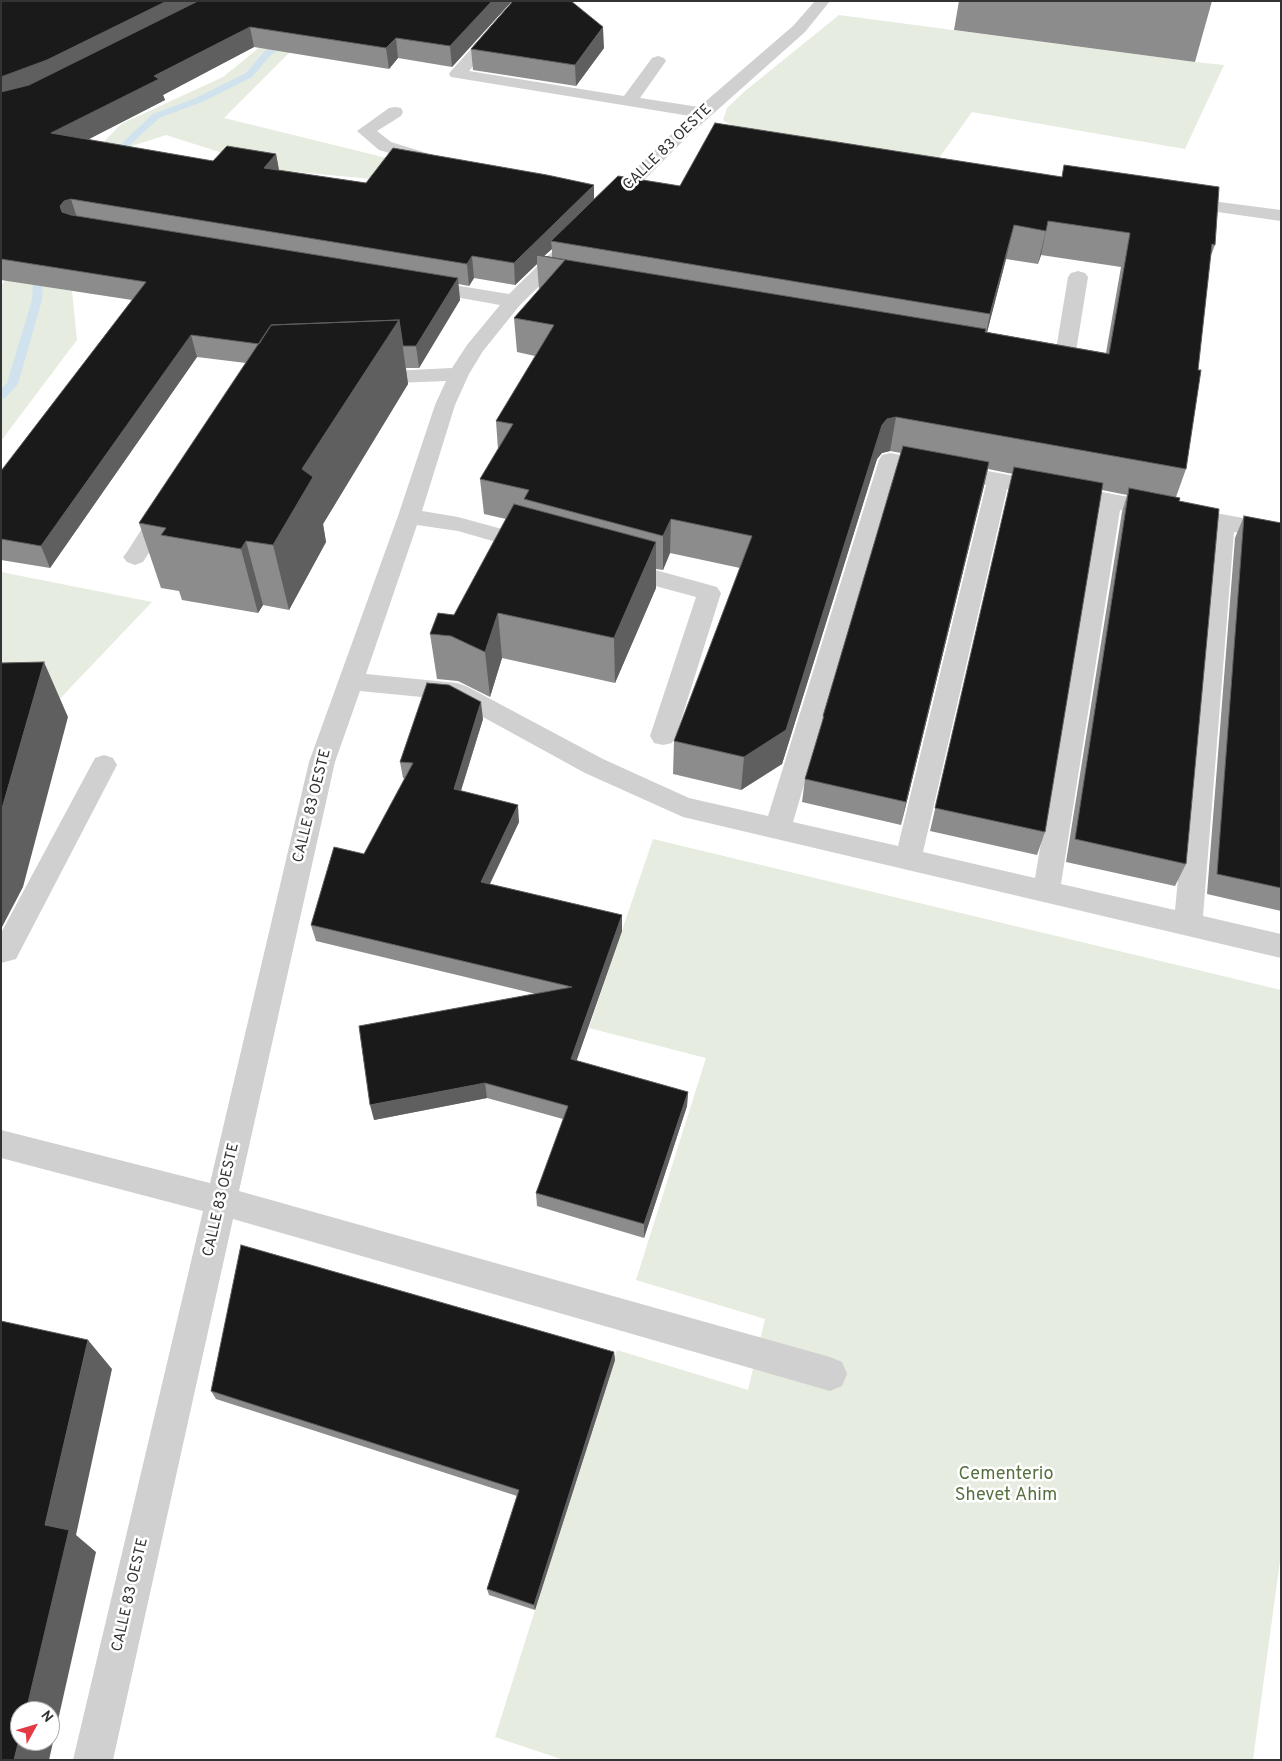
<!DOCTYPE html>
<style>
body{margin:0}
#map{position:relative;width:1282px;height:1761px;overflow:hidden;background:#fff;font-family:Overpass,sans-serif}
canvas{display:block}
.frame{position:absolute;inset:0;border:2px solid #333;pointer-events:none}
.north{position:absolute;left:10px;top:1701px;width:50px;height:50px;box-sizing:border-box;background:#fff;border:1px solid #adadad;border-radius:50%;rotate:51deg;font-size:14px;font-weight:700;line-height:20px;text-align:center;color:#333}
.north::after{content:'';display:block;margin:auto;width:18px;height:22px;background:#e63946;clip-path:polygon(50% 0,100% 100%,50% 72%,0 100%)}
</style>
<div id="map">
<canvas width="1282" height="1761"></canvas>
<div class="frame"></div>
<div class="north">N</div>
</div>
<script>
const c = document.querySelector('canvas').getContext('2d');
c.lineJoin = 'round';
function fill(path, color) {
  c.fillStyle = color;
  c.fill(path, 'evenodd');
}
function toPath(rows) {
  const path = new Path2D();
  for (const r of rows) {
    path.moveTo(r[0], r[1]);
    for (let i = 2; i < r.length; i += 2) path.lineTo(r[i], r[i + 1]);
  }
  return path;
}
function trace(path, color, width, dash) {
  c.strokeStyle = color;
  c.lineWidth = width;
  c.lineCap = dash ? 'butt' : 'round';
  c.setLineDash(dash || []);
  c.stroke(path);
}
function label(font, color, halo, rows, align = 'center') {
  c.font = font + ' Overpass,sans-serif';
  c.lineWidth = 5;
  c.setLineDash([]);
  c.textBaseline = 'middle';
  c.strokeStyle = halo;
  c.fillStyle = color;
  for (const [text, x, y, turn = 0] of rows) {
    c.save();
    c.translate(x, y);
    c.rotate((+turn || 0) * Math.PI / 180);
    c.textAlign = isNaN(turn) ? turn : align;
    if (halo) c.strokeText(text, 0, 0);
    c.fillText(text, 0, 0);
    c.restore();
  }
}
fill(toPath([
 [309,7,327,15,224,118,391,159,372,179,276,170,166,135,132,146,113,164,56,237,44,286,72,291,77,340,1,441,1,286,11,272,40,208,121,124,223,77],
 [839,15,1195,62,1224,65,1185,149,972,112,939,158,733,126,723,120,727,108,745,91],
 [1,572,152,602,52,707,1,695],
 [653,839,1281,990,1281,1553,1253,1760,564,1760,495,1737,617,1350,748,1390,765,1319,636,1280,706,1058,589,1028]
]), '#e6ecdf');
fill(toPath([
 [286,34,289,35,289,39,269,57,252,77,202,102,159,118,112,162,106,162,106,158,153,114,196,98,246,73,263,53,286,34],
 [39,262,44,265,42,300,18,384,5,398,1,399,1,389,7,383,32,300,34,265,39,262]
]), '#cfe2ee');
fill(toPath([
 [514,1,530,1,469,71,624,96,652,58,658,56,664,58,666,61,640,98,699,107,793,26,815,1,830,1,805,32,687,137,615,209,609,210,603,209,600,205,603,201,690,116,451,77,449,74,451,71,514,1],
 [395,107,401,108,403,112,401,116,377,131,391,142,433,155,436,159,433,163,427,164,379,150,357,131,389,108,395,107],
 [1181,197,1281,210,1281,221,1175,206,1172,202,1175,198,1181,197],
 [565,244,572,246,574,250,572,254,520,305,483,351,469,374,455,405,422,511,458,517,542,540,545,545,542,550,534,553,458,531,417,525,366,674,457,683,466,686,603,759,689,798,768,816,879,460,882,455,890,453,1281,525,1281,540,1234,532,1203,916,1281,934,1281,958,683,817,585,773,452,700,360,691,335,762,239,1191,830,1357,842,1362,847,1374,842,1386,830,1391,233,1219,113,1760,73,1760,203,1211,1,1158,1,1130,210,1183,309,762,398,516,435,405,446,381,371,384,364,382,361,378,364,374,371,372,452,368,467,345,500,305,416,290,413,286,416,282,423,280,509,294,558,246,565,244],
 [898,468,986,485,898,846,793,822,898,468],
 [1007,489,1098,506,1035,878,923,852,1007,489],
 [1120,510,1212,528,1175,910,1061,884,1120,510],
 [1078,271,1085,273,1088,277,1073,370,1070,374,1063,376,1042,371,1039,367,1042,363,1054,362,1068,277,1071,273,1078,271],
 [165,503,173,505,176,510,143,562,135,565,127,562,123,557,127,552,157,505,165,503],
 [619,560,717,587,721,593,676,736,672,743,663,745,654,743,650,736,696,597,611,574,607,568,611,562,619,560],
 [104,755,113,758,117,765,16,959,1,963,1,933,95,758,104,755]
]), '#d0d0d0');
fill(toPath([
 [1,1,512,1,452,67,398,58,389,69,254,47,163,95,165,100,87,140,213,161,276,154,279,170,366,183,594,185,594,199,680,186,715,123,1215,245,1210,258,1186,469,1176,497,1179,501,1186,864,1175,886,1066,862,1122,512,1127,495,1102,490,1045,832,1037,855,930,831,1013,474,988,469,901,825,802,802,805,779,822,723,823,716,901,453,890,451,882,453,877,459,782,764,741,790,673,774,674,741,740,568,670,553,663,570,656,569,656,588,615,683,502,658,490,697,458,681,437,679,430,634,454,615,506,519,484,514,480,479,498,449,496,421,535,356,517,352,514,318,540,289,539,289,537,264,515,285,474,278,469,286,458,284,460,300,419,368,406,368,408,384,323,524,326,542,289,610,263,605,258,613,182,600,179,591,161,588,139,523,246,363,197,357,50,568,1,560,1,471,132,300,1,280],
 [552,249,552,258,544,256],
 [1041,255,1121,267,1106,353,987,332,1006,259,1038,264],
 [959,1,1212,1,1195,62,954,30],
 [604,48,576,86,473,70,471,49],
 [1244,516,1281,523,1281,911,1207,894,1235,538],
 [483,719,461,791,519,822,490,884,622,915,622,931,576,1061,688,1092,687,1106,644,1238,537,1206,536,1193,563,1119,487,1098,374,1120,536,994,316,941,311,925,364,854,405,779,403,778,400,762],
 [614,1352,615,1360,535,1610,489,1595,487,1589,517,1496,216,1399,211,1391]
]), '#8c8c8c');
fill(toPath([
 [167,1,212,1,1,101,1,77],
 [492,1,512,1,452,67,450,46],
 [250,27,254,47,163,95,165,100,58,155,51,133,154,76],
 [603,27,604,48,576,86,575,65],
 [396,38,398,58,389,69,386,48],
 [276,154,280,176,264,168],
 [594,185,594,207,551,241,552,249,544,256,537,255,537,264,515,285,514,263],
 [71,199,78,221,67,228,60,206,64,201],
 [1048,221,1041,255,1038,264],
 [1014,225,1006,259,983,348,990,314],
 [472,256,474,278,469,286,467,264],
 [458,278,460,300,419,368,416,346],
 [399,320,408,384,323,524,326,542,289,610,273,545,302,469],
 [191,335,197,357,50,568,41,546],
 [896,417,890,451,882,453,877,459,782,764,741,790,744,757,882,425,887,419],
 [989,462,984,486,901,825,906,802],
 [671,519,670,553,663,570,663,536],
 [246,541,263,605,258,613,241,549],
 [656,542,656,588,615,683,614,638],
 [498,613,502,658,490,697,485,652],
 [44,662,68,717,23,887,1,929,1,812],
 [481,702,483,719,456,806,454,789],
 [518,805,519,822,483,898,481,882],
 [622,915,622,931,572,1074,571,1059],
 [485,1083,487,1098,374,1120,370,1105],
 [688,1092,687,1106,644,1238,644,1224],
 [88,1340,112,1369,76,1535,96,1552,49,1760,14,1760,20,1736,20,1741,50,1741,50,1711,26,1711,45,1525],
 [614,1352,615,1360,535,1610,534,1605]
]), '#5f5f5f');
const building = toPath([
 [1,1,167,1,47,60,1,77,1,1],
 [198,1,492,1,450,46,396,38,386,48,250,27,154,76,159,79,51,133,213,161,227,146,276,154,264,168,366,183,393,148,547,175,594,185,514,263,472,256,467,264,71,199,64,201,60,206,62,212,71,215,458,278,416,346,403,346,399,320,271,325,259,344,191,335,41,546,1,539,1,471,146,282,1,259,1,92,29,85,198,1],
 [513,1,571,1,603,27,575,65,471,49,513,1],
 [715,123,1062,177,1064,165,1219,187,1215,245,1212,244,1198,370,1201,370,1186,469,896,417,887,419,882,425,786,730,744,757,674,741,752,536,671,519,663,536,524,499,529,490,480,479,513,424,496,421,554,325,514,318,565,260,537,255,986,329,985,332,1109,354,1130,233,1048,221,1046,231,1014,225,990,314,551,241,618,176,680,186,715,123],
 [399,320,302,469,313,477,273,545,246,541,241,549,161,535,166,528,139,523,271,325,399,320],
 [903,446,989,462,906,802,805,779,824,716,823,716,903,446],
 [1014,467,1103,483,1045,832,935,808,1014,467],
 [1129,488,1180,498,1179,501,1219,509,1186,864,1075,839,1129,488],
 [514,504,656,542,614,638,498,613,485,652,451,636,430,634,438,613,454,615,514,504],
 [1244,516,1281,523,1281,888,1217,874,1244,516],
 [44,662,1,812,1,663,44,662],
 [427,683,449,685,481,702,454,789,518,805,481,882,622,915,571,1059,688,1092,644,1224,536,1193,568,1106,485,1083,370,1105,359,1026,572,987,311,925,334,847,364,854,413,763,400,762,427,683],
 [241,1245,614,1352,534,1605,487,1589,519,1490,211,1391,241,1245],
 [1,1321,88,1340,45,1525,69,1530,26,1711,20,1711,20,1736,14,1760,1,1760,1,1321]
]);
fill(building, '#1a1a1a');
trace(building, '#5f5f5f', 1);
label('15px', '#333', '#fff', [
 ["CALLE 83 OESTE",668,148,-44],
 ["CALLE 83 OESTE",313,806,-76],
 ["CALLE 83 OESTE",222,1200,-77],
 ["CALLE 83 OESTE",131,1595,-77]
]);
label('18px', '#56703f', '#fff', [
 ["Cementerio",1006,1475],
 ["Shevet Ahim",1006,1496]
]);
</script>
